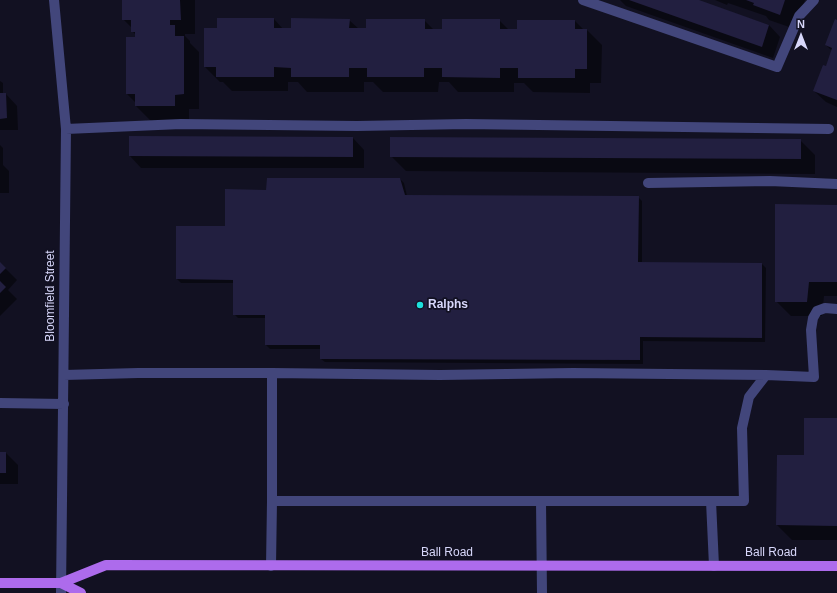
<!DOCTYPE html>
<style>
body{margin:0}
#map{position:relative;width:837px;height:593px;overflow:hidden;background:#121122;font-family:Helvetica,sans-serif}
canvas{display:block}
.north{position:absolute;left:781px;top:16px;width:40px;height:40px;-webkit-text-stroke:3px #121122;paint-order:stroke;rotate:0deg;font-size:11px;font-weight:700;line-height:16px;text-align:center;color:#d7d7fa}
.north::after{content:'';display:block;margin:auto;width:14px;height:18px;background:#d7d7fa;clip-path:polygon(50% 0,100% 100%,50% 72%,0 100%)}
</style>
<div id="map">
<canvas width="837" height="593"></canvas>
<div class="north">N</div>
</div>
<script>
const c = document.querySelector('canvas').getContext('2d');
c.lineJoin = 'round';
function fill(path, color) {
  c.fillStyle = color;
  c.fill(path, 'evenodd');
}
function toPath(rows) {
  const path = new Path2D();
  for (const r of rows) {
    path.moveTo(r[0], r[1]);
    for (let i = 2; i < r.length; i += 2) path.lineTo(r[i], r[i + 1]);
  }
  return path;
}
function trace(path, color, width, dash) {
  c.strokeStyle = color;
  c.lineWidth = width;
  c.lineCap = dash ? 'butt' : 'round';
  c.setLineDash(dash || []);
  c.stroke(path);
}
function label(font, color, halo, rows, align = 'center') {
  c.font = font + ' Helvetica,sans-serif';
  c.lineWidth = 3.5;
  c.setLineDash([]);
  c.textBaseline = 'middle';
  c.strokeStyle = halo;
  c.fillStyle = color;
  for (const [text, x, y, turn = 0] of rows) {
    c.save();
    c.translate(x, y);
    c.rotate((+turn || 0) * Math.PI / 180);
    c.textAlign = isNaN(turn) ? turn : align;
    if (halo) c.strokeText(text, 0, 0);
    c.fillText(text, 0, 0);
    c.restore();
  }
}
fill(toPath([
 [123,0,195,0,195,34,185,34,185,36,190,41,190,43,199,52,199,109,189,109,189,121,151,121,136,106,136,103,127,94,136,35,132,31,132,28,123,19],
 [620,0,696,0,769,25,780,37,773,58,626,6],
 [715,0,805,0,795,29,769,20,766,16,728,3,727,5],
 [274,19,283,29,292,29,349,20,359,29,424,20,434,30,443,30,499,20,509,30,518,30,575,21,584,30,587,30,602,45,601,83,590,83,590,93,533,92,524,83,514,83,514,92,458,92,449,82,439,82,438,92,383,92,373,82,364,82,364,92,307,92,298,82,288,82,288,91,232,91,223,82,220,82,205,67,218,29],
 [837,21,837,107,826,102,814,91,826,68,832,51,826,45],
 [0,81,3,83,3,94,6,94,17,106,18,130,0,130],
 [353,138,364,150,364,168,141,168,130,156],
 [800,140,815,155,815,174,406,171,391,156],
 [0,145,3,148,3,165,9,171,9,193,0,193],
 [400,179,404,183,407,196,638,197,642,201,642,263,762,264,766,268,765,342,643,341,643,364,325,362,321,359,321,349,270,349,266,345,266,318,238,318,234,314,234,283,181,283,177,279,226,226,267,191],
 [837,206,837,296,824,296,822,316,791,316,776,301],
 [0,263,17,280,8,290,17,299,0,316],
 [837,420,837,540,792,540,777,525,805,456],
 [0,453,6,453,18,465,18,484,0,484]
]), '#0007');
fill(toPath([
 [122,0,180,0,181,20,170,20,170,25,175,25,175,36,184,36,184,94,175,95,175,106,135,106,135,94,126,94,126,37,135,37,135,32,131,32,131,20,122,20],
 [629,0,699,0,769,25,762,47],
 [746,0,785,0,780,15,753,5,754,3],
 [217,18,274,18,274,28,291,28,291,18,350,19,349,28,366,28,366,19,425,19,425,29,442,29,442,19,500,19,500,29,517,29,517,20,575,20,575,29,587,29,587,69,575,69,575,78,518,78,518,68,500,68,500,78,442,77,442,68,424,68,424,77,367,77,367,68,349,68,349,77,291,77,291,68,274,67,274,77,216,77,216,67,204,67,204,28,217,28],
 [835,19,837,20,837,100,813,91,823,65,826,66,832,48,825,45],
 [0,93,6,93,7,118,0,119],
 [129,136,353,137,353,157,129,156],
 [390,137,801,139,801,159,390,157],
 [267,178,400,178,405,195,639,196,638,262,762,263,762,338,640,337,640,360,320,359,320,345,265,345,265,315,233,315,233,280,176,279,176,226,225,226,225,189,266,190],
 [775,204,837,205,837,282,809,282,807,302,775,302],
 [0,262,6,268,0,274],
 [0,281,6,287,0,293],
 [804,418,837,418,837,526,776,525,777,455,804,455],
 [0,452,6,452,6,473,0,473]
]), '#221f40');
trace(toPath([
 [54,0,66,129,61,593],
 [583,0,777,67,799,16,814,0],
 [66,129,181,124,357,126,466,124,829,129],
 [648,183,770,181,837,184],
 [64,375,138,373,272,373],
 [766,375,749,397,742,428,744,501,272,501,272,373,440,375,573,373,766,375,814,377,811,330,813,318,817,311,825,308,837,309],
 [0,403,64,404],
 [541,501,542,593],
 [711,501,714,566],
 [271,566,272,501]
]), '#42467b', 10);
trace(toPath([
 [0,583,61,583,106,565,837,566],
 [61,583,81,593]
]), '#ad6bec', 10);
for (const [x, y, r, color] of [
 [420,305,4,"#1de0dc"]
]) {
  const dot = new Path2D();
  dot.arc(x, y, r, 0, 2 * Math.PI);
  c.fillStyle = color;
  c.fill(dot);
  trace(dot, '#121122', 1.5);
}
label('12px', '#d7d7fa', '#121122', [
 ["Bloomfield Street",51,296,-90],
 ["Ball Road",447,553],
 ["Ball Road",771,553]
]);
label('bold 12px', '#d7d7fa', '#121122', [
 ["Ralphs",428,305]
], 'left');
</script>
